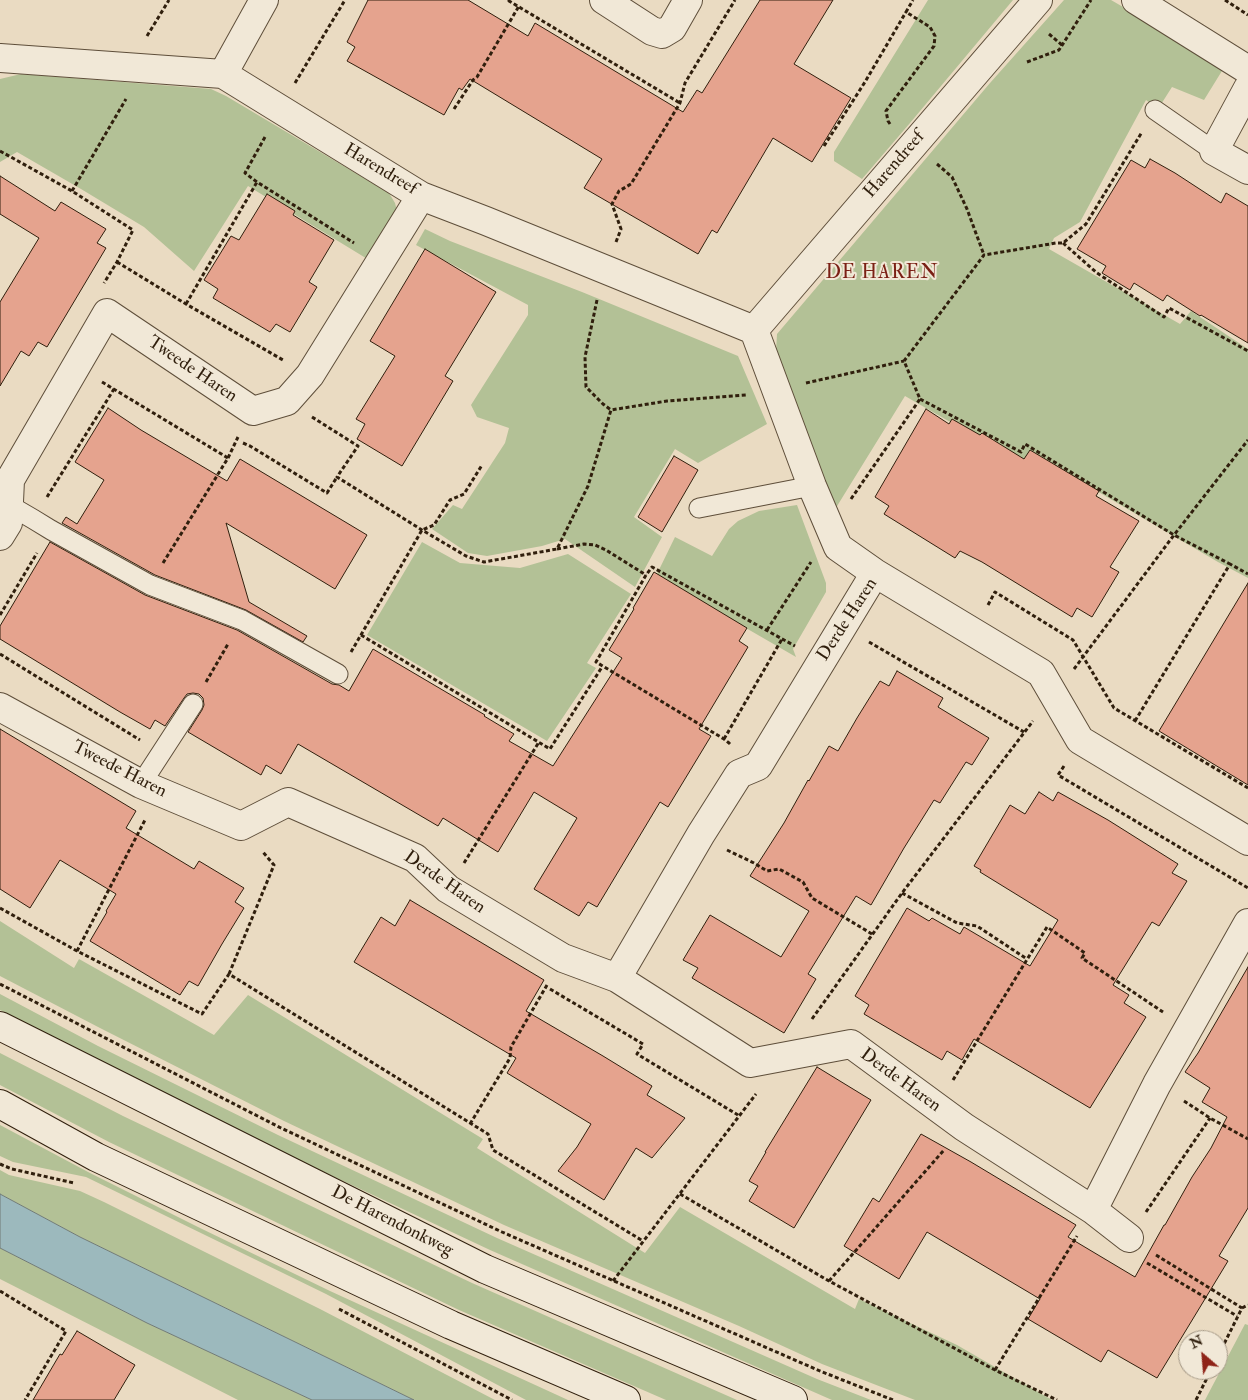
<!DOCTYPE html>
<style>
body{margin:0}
#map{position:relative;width:1248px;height:1400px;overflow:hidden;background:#eadbc2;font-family:"IM FELL Double Pica",serif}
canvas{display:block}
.north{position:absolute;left:1178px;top:1330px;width:50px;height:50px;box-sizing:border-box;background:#f1e8d7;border:1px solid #a49886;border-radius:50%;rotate:333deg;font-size:14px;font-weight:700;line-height:20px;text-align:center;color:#301f0d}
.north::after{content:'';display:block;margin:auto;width:18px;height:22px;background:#8f2418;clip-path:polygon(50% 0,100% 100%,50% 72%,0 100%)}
</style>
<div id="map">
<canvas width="1248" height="1400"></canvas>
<div class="north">N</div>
</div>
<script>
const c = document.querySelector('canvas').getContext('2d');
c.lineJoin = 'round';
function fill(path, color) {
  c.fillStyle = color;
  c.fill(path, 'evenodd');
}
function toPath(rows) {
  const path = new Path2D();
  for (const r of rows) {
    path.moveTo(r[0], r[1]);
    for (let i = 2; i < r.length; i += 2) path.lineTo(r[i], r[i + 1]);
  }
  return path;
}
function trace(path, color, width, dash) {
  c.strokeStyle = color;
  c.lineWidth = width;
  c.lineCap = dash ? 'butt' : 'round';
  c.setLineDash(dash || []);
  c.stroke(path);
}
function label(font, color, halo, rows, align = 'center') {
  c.font = font + ' "IM FELL Double Pica",serif';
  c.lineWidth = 4;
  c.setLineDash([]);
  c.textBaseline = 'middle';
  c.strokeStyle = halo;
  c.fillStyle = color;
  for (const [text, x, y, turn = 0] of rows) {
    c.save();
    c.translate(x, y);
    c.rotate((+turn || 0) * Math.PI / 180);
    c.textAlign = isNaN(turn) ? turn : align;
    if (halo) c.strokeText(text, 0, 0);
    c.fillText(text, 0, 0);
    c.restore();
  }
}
fill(toPath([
 [928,0,1013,0,910,123,862,179,834,161,834,152],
 [1064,0,1111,0,1225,66,1204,100,1172,87,1158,109,1146,100,1080,222,1054,238,1049,249,1180,324,1191,311,1248,349,1248,578,1218,562,1037,456,1023,464,905,396,834,511,776,352,777,334,990,83],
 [21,74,211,89,226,96,389,193,395,203,397,211,369,260,248,186,194,271,144,227,81,189,17,152,0,162,0,79],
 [425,229,450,241,582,292,738,356,767,424,698,463,675,449,634,517,662,537,635,587,565,539,542,546,487,556,468,553,432,529,453,505,462,509,505,443,509,428,477,417,471,405,528,315,528,305,416,245],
 [797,505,826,583,826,592,793,649,796,657,656,576,675,537,712,556,729,529,738,521,759,511],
 [422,542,460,563,520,568,568,554,631,594,587,663,596,668,547,741,367,635],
 [0,921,74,968,79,959,214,1035,248,995,483,1139,477,1148,645,1253,680,1207,855,1309,859,1299,957,1345,1052,1400,915,1400,822,1364,739,1326,504,1225,284,1121,100,1028,0,976],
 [0,994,98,1046,278,1135,497,1238,817,1379,871,1400,832,1400,490,1250,273,1148,0,1010],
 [0,1053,123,1116,472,1283,737,1400,666,1400,459,1310,109,1142,0,1085],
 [0,1125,90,1173,198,1227,330,1291,568,1400,526,1400,326,1294,86,1177,13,1162,0,1156],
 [0,1170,9,1175,80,1191,104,1202,320,1309,495,1400,414,1400,80,1237,0,1194],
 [0,1248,147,1323,312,1400,238,1400,0,1279],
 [1245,1324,1248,1325,1248,1400,1205,1400]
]), '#b3c196');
const water = toPath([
 [0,1194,80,1237,414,1400,312,1400,147,1323,0,1248,0,1194]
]);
fill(water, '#9cb9bd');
trace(water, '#717b77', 1);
const building = toPath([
 [368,0,468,0,528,36,535,23,683,112,697,90,702,93,760,0,833,0,794,64,851,98,812,162,773,138,717,233,712,230,698,254,584,188,602,159,470,79,462,90,459,88,444,115,347,61,355,47,347,42,368,0],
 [1150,159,1175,173,1221,203,1226,193,1248,206,1248,343,1201,315,1200,316,1167,295,1163,301,1134,283,1130,290,1102,273,1106,266,1077,249,1131,160,1145,168,1150,159],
 [0,176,55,211,61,202,106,229,97,243,106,248,47,347,38,342,29,356,21,351,0,386,0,302,39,238,0,214,0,176],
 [267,194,295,211,293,215,334,240,309,282,317,287,290,332,276,324,270,332,233,310,213,298,218,289,204,280,231,236,239,240,267,194],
 [425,249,496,292,445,376,453,381,402,466,357,439,365,424,356,419,395,356,370,341,425,249],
 [108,408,141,430,227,481,240,459,367,535,335,589,226,523,249,602,307,636,303,642,246,610,155,575,62,523,66,517,77,524,104,480,75,462,108,408],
 [926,409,949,424,952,419,980,435,982,433,1024,459,1030,450,1099,491,1096,496,1139,521,1110,567,1119,572,1092,617,1077,608,1072,617,982,562,960,551,955,558,884,514,889,506,875,497,926,409],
 [674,456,698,470,662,532,638,517,674,456],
 [50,542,145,595,237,630,332,684,339,685,349,691,373,649,485,715,484,716,514,734,509,741,553,766,622,658,609,650,634,609,633,608,654,572,747,628,739,641,748,647,699,729,711,736,668,807,660,802,597,907,588,902,579,916,534,889,577,818,534,792,498,852,443,818,438,826,298,744,281,774,266,765,261,775,188,732,202,710,204,705,203,698,199,694,193,693,187,694,184,698,165,726,155,720,150,729,120,712,0,639,0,626,50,542],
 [1248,583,1248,785,1159,731,1248,583],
 [897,671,943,698,938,707,989,738,972,765,966,762,940,803,934,800,904,848,871,905,856,896,808,974,816,979,784,1033,692,978,698,968,683,960,710,915,781,957,809,911,750,876,784,823,808,780,809,781,829,746,838,751,857,718,880,681,889,686,897,671],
 [0,729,136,811,126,828,194,869,199,861,244,888,235,902,244,908,222,944,198,986,189,981,180,995,90,941,107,912,106,911,116,894,60,860,30,908,0,889,0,729],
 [1039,792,1053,801,1058,792,1108,820,1178,864,1172,873,1187,881,1159,926,1152,922,1113,985,1129,995,1124,1003,1146,1017,1090,1108,974,1039,962,1060,947,1051,942,1060,864,1014,869,1005,855,996,907,908,929,921,932,918,960,934,964,927,1030,966,1058,920,980,872,981,870,974,866,1010,805,1025,814,1039,792],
 [410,900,544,980,526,1011,603,1056,652,1086,647,1095,685,1118,652,1158,636,1148,604,1200,558,1171,577,1147,591,1124,507,1073,516,1058,354,962,381,917,395,926,410,900],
 [1248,967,1248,1208,1219,1256,1228,1261,1157,1378,1108,1350,1101,1362,1028,1319,1040,1299,927,1232,899,1279,844,1246,873,1198,879,1202,921,1134,971,1162,1076,1225,1068,1237,1135,1277,1164,1225,1165,1225,1192,1177,1211,1148,1227,1117,1202,1102,1210,1088,1185,1072,1198,1053,1248,967],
 [817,1067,871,1100,794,1228,749,1201,758,1186,749,1181,766,1152,765,1152,817,1067],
 [77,1331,135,1365,114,1400,33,1400,60,1354,62,1355,77,1331]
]);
fill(building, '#e5a38e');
trace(building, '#301f0d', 1);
const service = toPath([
 [1155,110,1214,151],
 [9,505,33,519,51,530,150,585,242,620,338,674],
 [699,508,812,486],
 [141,784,193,704]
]);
const minor = toPath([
 [604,0,652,31,662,34,672,28,688,0],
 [1136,0,1248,70],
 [0,58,223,74,421,196,486,221,754,330,812,486,838,547,875,573,1041,673,1080,740,1248,841],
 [223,74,264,0],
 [1248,88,1214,151,1248,170],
 [754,330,1038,0],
 [0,536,8,523,10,480,107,313,253,411,287,401,310,375,421,196],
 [0,707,141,784,241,826,288,802,415,858,448,889,563,958,617,978,750,1063,851,1044,964,1127,1093,1210,1157,1084,1248,923],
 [617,978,701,834,739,774,758,766,875,573],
 [1093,1210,1129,1238]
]);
const secondary = toPath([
 [0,1026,485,1269,793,1400],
 [0,1104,96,1157,451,1325,626,1400]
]);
trace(service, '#5e4e3a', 21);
trace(minor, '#5e4e3a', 30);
trace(secondary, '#301f0d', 30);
trace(toPath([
 [509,0,509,1,680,103],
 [1225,0,1248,15],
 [1049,34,1062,45],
 [147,36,169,0],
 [1027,62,1059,50,1091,0],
 [295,83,345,0],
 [454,109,473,80,477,77,519,6],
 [890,124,888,121,886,111,934,46,935,36,930,27,906,12,913,0],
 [265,137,245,173,257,182,354,243],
 [824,146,865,82,906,12],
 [0,151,72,191,133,230,117,262,104,283],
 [937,164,952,177,967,209,984,255],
 [72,191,126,99],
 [616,242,621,229,612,204,619,191,631,184,680,103,685,83,735,0],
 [1063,243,1097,273,1164,317,1169,308,1248,351],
 [117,262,186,304,283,360],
 [597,300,585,357,586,387,603,404,611,410],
 [186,304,257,182],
 [102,382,228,458],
 [806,383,904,361],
 [920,399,1021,452,1025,444,1174,535,1230,564],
 [312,417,358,446,337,477,422,530,466,556,484,562,557,549,588,486,611,410,667,401,746,395],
 [243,443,250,446,327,493,337,477],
 [47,497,114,389],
 [851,499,920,399,904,361,984,255,1056,243,1063,243,1086,224,1142,132],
 [557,549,584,544,595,545,606,550,646,575],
 [163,563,228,458,238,437],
 [988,605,995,592,1073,640,1114,708,1248,788],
 [0,615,37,553],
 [767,630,811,562],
 [361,635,550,749,602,667],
 [869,642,1024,732],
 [351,652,422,530,434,525,450,500,464,494,482,465],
 [0,654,140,740],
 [1074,669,1174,535,1248,440],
 [206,682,228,644],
 [1135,721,1230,564,1248,574],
 [724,739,782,639],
 [730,744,729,743,724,739,596,662,646,575,652,567,795,646],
 [1064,766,1058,775,1248,888],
 [727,850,754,863,767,871,779,869,803,882,812,898,872,934],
 [464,863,539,742],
 [902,893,957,923,977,926,1027,959],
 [0,908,77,951,202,1014,229,974,488,1134,493,1150,643,1241],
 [77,951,145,820],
 [229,974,274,865,262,851],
 [0,984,281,1128,502,1232,820,1371,893,1400],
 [550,989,643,1044,637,1054,738,1115],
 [812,1019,902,893,1033,721],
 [953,1080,1047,927,1085,953,1082,958,1163,1012],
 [1184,1101,1210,1118,1248,1139],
 [470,1124,510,1058,511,1047,547,985],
 [0,1164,12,1169,74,1183],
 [680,1194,829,1281,995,1370,1057,1400],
 [1146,1212,1210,1118],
 [1156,1255,1242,1308,1218,1356],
 [1147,1263,1237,1316],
 [613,1281,756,1094],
 [829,1281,944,1150],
 [0,1291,66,1331,25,1400],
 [1242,1308,1248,1305],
 [339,1309,512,1400],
 [995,1370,1077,1236],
 [1196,1400,1211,1370]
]), '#301f0d', 3, [4, 2.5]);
trace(service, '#f1e8d7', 19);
trace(minor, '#f1e8d7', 28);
trace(secondary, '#f1e8d7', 28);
label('18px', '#301f0d', '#f1e8d7', [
 ["Harendreef",895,165,-49],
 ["Harendreef",380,170,31],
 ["Tweede Haren",192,370,34],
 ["Derde Haren",848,620,-57],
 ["Tweede Haren",119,770,27],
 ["Derde Haren",444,883,35],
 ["Derde Haren",900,1081,36],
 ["De Harendonkweg",392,1222,27]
]);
c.letterSpacing = '1px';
label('19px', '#7a1f14', '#f1e8d7', [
 ["DE HAREN",882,274]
]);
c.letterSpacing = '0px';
</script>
